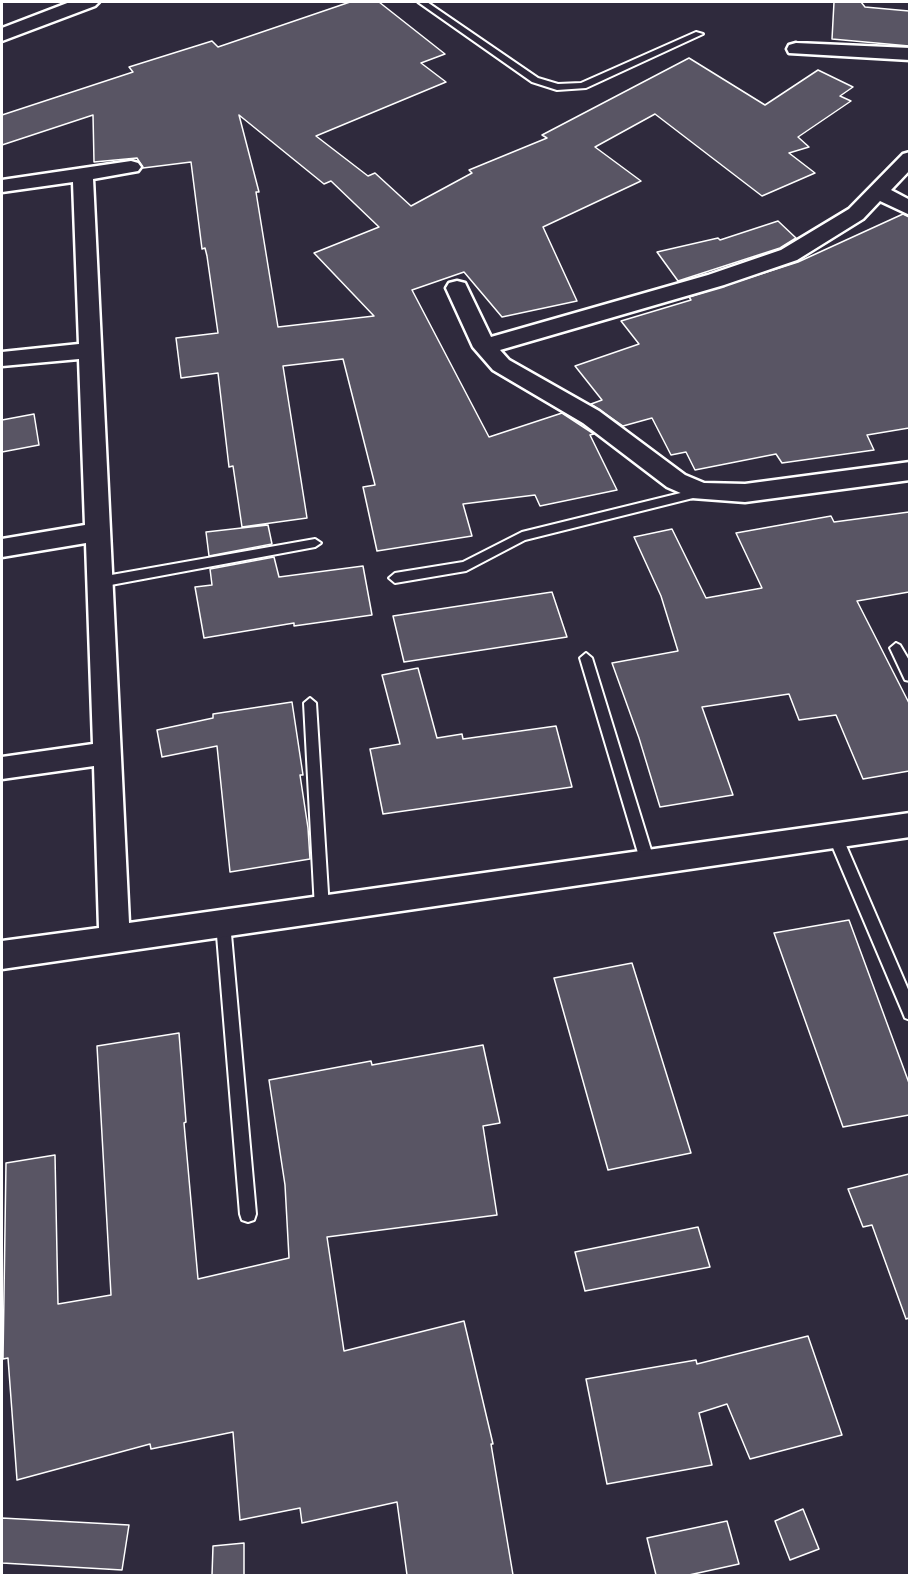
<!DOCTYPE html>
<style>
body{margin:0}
#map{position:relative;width:911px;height:1577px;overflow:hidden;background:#2f2a3d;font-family:Caveat,sans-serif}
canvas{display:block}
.frame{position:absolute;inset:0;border:3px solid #fff;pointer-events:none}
</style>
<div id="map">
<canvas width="911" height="1577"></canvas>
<div class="frame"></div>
</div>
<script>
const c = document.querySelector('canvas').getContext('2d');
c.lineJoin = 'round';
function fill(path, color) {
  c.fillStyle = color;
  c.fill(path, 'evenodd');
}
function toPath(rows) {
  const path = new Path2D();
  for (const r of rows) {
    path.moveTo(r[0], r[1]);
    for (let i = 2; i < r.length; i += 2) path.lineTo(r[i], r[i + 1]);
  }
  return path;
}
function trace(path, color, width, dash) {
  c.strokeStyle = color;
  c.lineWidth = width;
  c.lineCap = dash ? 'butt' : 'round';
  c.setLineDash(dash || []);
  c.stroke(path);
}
const building = toPath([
 [350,2,379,2,445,54,421,63,446,82,316,136,368,176,375,173,411,206,472,173,469,170,547,138,542,135,689,58,765,105,818,70,853,87,840,96,851,101,798,137,809,147,789,153,815,173,762,196,655,114,595,147,641,181,543,227,577,301,502,317,464,272,412,290,489,437,562,413,594,434,590,435,617,490,540,506,535,495,463,504,472,536,377,551,363,487,375,485,343,359,283,366,307,518,242,527,233,466,229,467,218,373,181,378,176,338,218,333,207,256,205,248,202,249,191,162,143,168,137,158,94,162,93,115,2,145,2,115,133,72,129,67,212,41,218,47,350,2],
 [239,115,324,184,331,181,379,227,314,253,374,316,278,327,256,192,259,192,239,115],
 [834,2,861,2,865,7,909,11,909,46,832,39,834,2],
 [903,214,909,217,909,428,867,435,874,450,782,463,776,454,695,470,686,452,671,455,652,418,623,426,591,404,602,400,575,366,639,344,621,321,691,300,689,297,798,262,903,214],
 [778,221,796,238,780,248,678,281,657,252,718,238,720,240,778,221],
 [34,414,39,445,2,452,2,420,34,414],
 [909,512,909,592,857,601,909,703,909,771,863,779,836,715,799,720,789,694,702,707,733,795,660,807,639,738,612,663,678,651,661,596,634,537,672,529,706,598,762,588,736,533,831,516,834,522,909,512],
 [268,525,272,544,209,556,206,532,268,525],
 [274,557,279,577,363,566,372,615,294,626,294,623,204,638,195,587,212,585,210,569,274,557],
 [552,592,567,637,404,662,393,616,552,592],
 [418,668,437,738,462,734,463,739,556,726,572,787,383,814,370,749,400,744,382,675,418,668],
 [292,702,303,775,300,775,308,828,310,859,230,872,217,746,162,757,157,730,213,718,213,714,292,702],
 [849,920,909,1083,909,1115,843,1127,774,933,849,920],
 [632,963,691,1153,608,1170,554,978,632,963],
 [179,1033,186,1122,184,1123,198,1279,289,1258,285,1185,269,1080,371,1061,372,1065,483,1045,500,1123,483,1126,497,1215,327,1237,344,1351,464,1321,493,1444,491,1444,513,1575,407,1575,397,1502,302,1523,300,1508,240,1520,233,1432,151,1449,150,1444,17,1480,8,1358,3,1359,6,1163,55,1155,58,1304,111,1295,97,1046,179,1033],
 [909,1174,909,1318,906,1319,872,1225,863,1227,848,1189,909,1174],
 [698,1227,710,1267,585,1291,575,1252,698,1227],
 [808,1336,842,1435,750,1459,727,1404,699,1413,712,1465,607,1484,586,1379,696,1360,697,1364,808,1336],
 [803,1509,819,1549,790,1560,775,1521,803,1509],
 [2,1518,129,1525,122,1570,2,1563,2,1518],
 [727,1521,739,1564,689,1575,656,1575,647,1538,727,1521],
 [244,1543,244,1575,212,1575,213,1546,244,1543]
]);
fill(building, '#595564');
trace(building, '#fff', 1.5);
const service = toPath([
 [418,2,427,2,538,78,558,84,581,83,696,32,703,34,586,88,557,90,532,82,418,2],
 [701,488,707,492,705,495,525,540,466,571,395,583,389,578,395,573,463,562,522,532,701,488],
 [315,539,321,543,315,547,100,587,94,582,100,577,315,539],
 [896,643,900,645,910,662,910,681,905,680,890,648,896,643],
 [586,653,592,658,655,863,653,867,648,869,643,867,641,863,580,658,586,653],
 [310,698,316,703,329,909,327,913,322,915,317,913,315,909,304,703,310,698],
 [835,830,840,832,842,836,910,994,910,1020,905,1018,903,1013,828,836,830,832,835,830],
 [223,917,228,919,230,923,256,1214,254,1220,248,1222,242,1220,240,1214,216,923,218,919,223,917]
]);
const minor = toPath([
 [796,43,910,48,910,60,789,53,787,49,789,45,796,43],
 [910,152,910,170,891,190,910,200,910,215,880,201,863,219,797,260,724,285,500,350,509,360,599,411,685,475,704,483,745,484,910,462,910,480,745,502,692,498,667,487,583,423,493,370,473,347,446,288,449,283,457,281,465,283,491,337,708,275,781,250,849,209,903,154,910,152],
 [131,161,138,163,141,167,138,171,93,179,129,923,910,813,910,837,2,969,2,941,99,928,94,766,2,779,2,757,93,744,86,543,2,557,2,539,85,525,79,359,2,366,2,352,79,344,73,182,2,192,2,180,131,161]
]);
const secondary = toPath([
 [70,2,99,2,95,6,2,41,2,28,70,2]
]);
trace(service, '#fff', 4);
trace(minor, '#fff', 5);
trace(secondary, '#fff', 5);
fill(service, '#2f2a3d');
fill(minor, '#2f2a3d');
fill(secondary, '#2f2a3d');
</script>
